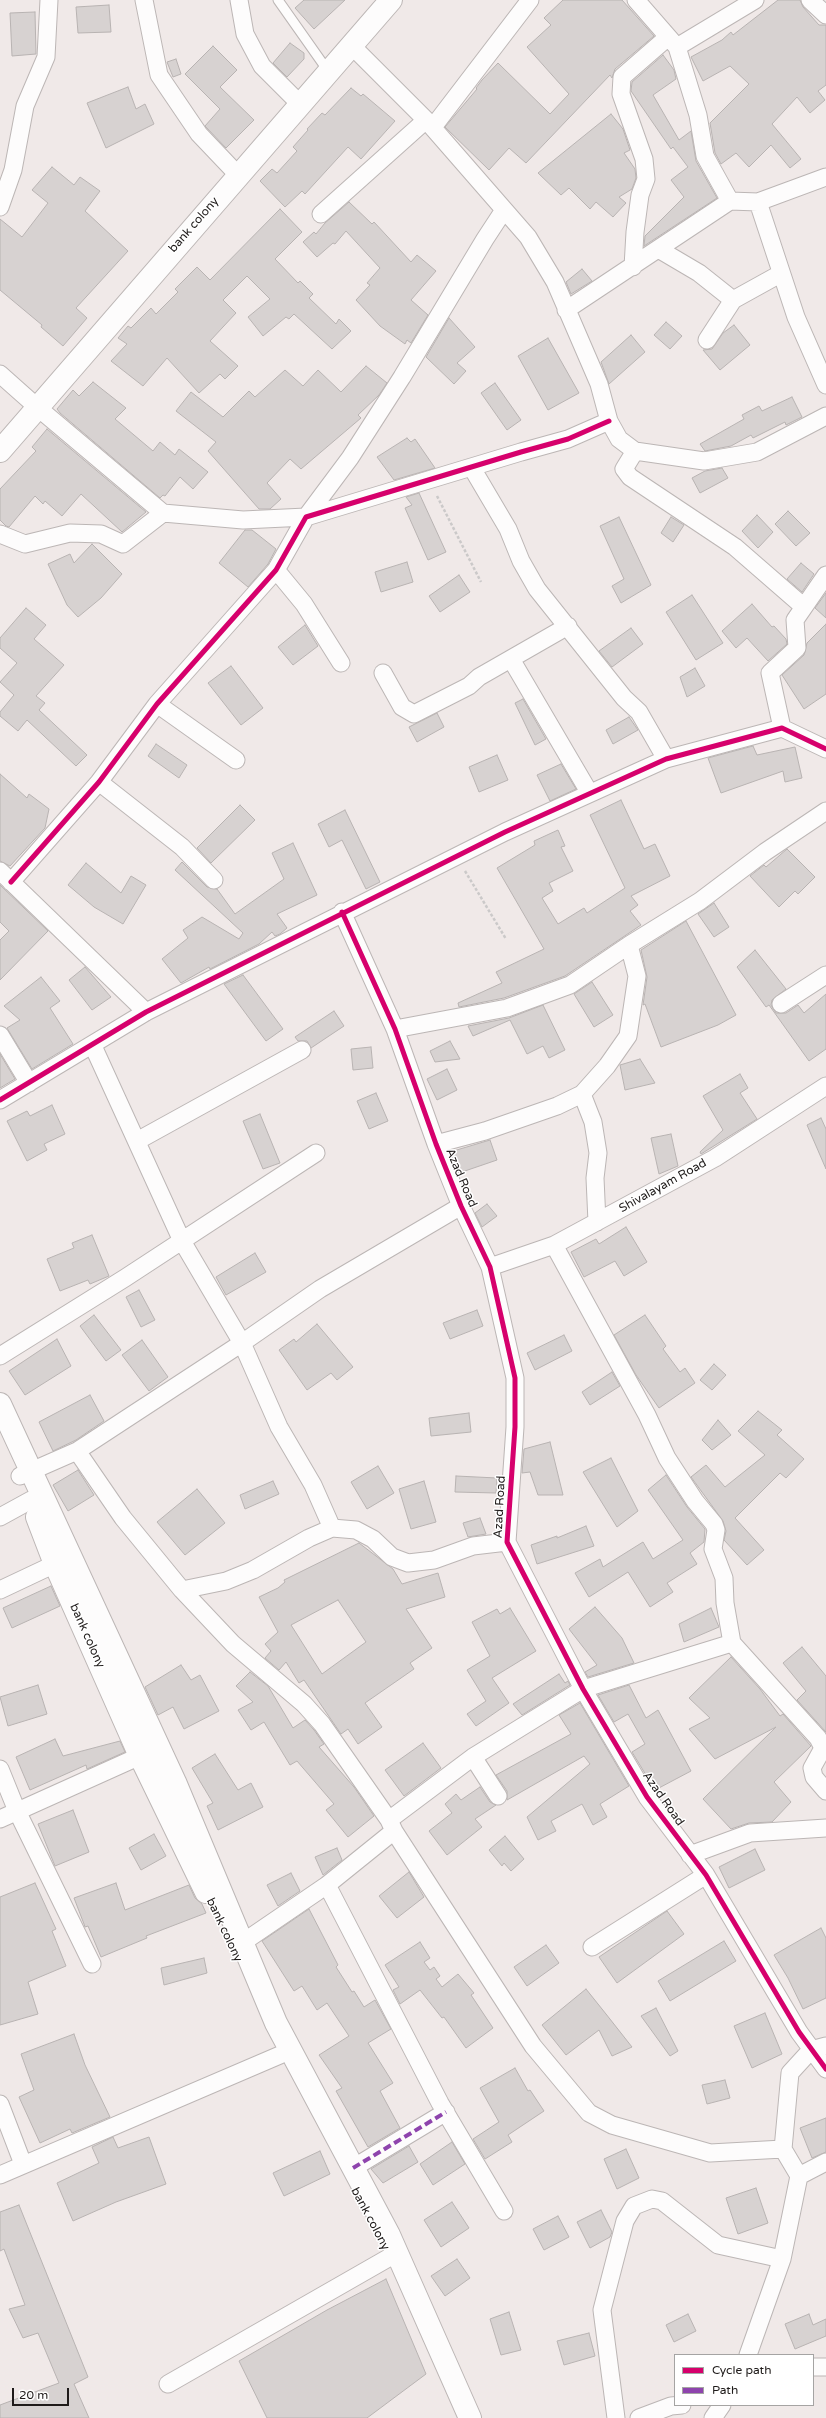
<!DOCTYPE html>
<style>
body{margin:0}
#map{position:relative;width:826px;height:2418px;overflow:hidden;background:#f0e9e8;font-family:"Varela Round",sans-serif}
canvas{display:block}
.legend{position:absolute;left:674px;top:2354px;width:140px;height:52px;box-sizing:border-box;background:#fff;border:1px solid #a5a4a3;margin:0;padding:5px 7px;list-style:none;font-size:12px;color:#1f1b1a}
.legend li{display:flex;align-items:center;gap:8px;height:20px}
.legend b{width:20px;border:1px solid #a5a4a3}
.scale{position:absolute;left:12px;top:2388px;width:57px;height:18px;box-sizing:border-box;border:2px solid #1f1b1a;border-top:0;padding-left:5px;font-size:12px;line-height:14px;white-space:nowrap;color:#1f1b1a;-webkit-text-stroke:3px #fff;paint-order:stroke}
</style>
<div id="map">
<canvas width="826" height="2418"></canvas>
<ul class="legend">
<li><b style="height:5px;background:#d6006c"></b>Cycle path</li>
<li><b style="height:5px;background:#8e44ad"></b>Path</li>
</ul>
<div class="scale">20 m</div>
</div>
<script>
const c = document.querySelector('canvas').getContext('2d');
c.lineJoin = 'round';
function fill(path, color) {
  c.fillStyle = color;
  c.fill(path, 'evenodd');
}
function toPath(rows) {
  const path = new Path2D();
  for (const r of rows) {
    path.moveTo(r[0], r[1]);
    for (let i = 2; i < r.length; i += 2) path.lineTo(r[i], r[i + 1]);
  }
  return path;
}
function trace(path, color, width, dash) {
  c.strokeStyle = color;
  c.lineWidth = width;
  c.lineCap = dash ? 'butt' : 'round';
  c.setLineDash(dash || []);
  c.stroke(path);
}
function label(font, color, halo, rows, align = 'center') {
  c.font = font + ' "Varela Round",sans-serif';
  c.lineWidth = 3;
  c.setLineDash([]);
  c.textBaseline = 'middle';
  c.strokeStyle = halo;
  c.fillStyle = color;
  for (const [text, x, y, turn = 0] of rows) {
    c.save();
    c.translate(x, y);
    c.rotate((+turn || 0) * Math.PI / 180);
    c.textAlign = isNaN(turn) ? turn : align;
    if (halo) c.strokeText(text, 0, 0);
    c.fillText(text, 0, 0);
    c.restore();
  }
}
const building = toPath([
 [304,0,345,0,314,29,295,8,304,0],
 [563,0,622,0,654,36,615,69,612,78,610,75,526,163,509,148,489,170,445,127,477,89,476,88,482,80,498,63,550,114,569,94,527,47,551,25,544,18,563,0],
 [778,0,800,0,803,7,819,25,826,25,826,85,818,91,825,100,810,113,797,97,772,124,801,159,790,168,771,145,749,167,736,153,721,164,715,153,710,123,749,84,730,66,703,81,691,57,722,40,731,32,733,35,778,0],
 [109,5,111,32,78,33,76,7,109,5],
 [35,12,36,54,12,56,10,13,35,12],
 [290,43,304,53,304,59,287,77,273,63,290,43],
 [213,46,237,70,220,87,254,120,226,148,205,126,220,109,185,74,213,46],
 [663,55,674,70,676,79,653,95,679,140,691,131,696,161,717,198,644,246,645,236,684,197,671,180,688,167,673,147,671,149,631,91,632,82,663,55],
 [176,59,181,74,173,77,167,62,176,59],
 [128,87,136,109,145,104,154,124,106,148,87,103,128,87],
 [351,88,361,96,363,94,395,121,361,159,348,147,305,194,302,191,285,207,260,181,272,169,277,173,297,151,293,147,308,130,307,129,322,113,325,115,351,88],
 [611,114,623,129,630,150,624,153,635,169,636,178,632,189,619,197,626,203,613,217,596,202,590,209,569,188,561,195,538,173,611,114],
 [52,167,74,185,80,177,100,191,85,211,128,251,76,308,87,318,63,346,41,327,42,325,0,290,0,219,22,237,48,203,32,190,52,167],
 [349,202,372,224,374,222,411,262,417,255,436,271,411,300,428,315,411,343,407,340,405,344,380,326,356,300,370,285,367,283,380,268,346,231,335,244,333,243,317,257,303,242,314,232,316,234,325,223,349,202],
 [280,209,302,232,275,259,298,283,300,281,313,294,309,298,336,324,339,319,351,331,332,349,294,314,289,319,286,317,263,336,248,317,270,299,247,276,223,300,236,313,210,341,238,366,225,379,220,374,199,393,167,358,143,386,111,361,127,344,118,338,128,326,131,328,151,308,156,314,178,292,175,289,197,267,210,280,280,209],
 [582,269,592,281,571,294,566,282,582,269],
 [449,318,475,347,457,363,466,371,454,384,426,357,449,318],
 [666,322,682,336,670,349,654,335,666,322],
 [734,325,750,345,720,370,703,350,712,349,723,333,734,325],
 [631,335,645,352,609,384,601,362,631,335],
 [548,338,579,393,548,410,518,356,548,338],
 [366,366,387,383,379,395,358,415,361,418,301,469,290,459,267,483,281,499,270,509,259,509,208,451,216,442,176,411,191,392,223,417,249,391,255,397,285,370,303,386,318,370,341,392,366,366],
 [93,382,126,408,115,419,153,451,160,442,175,455,179,449,208,472,193,489,180,477,165,496,163,495,160,498,60,413,57,409,73,390,79,396,93,382],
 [495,383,521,420,507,430,481,393,495,383],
 [792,397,802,417,786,425,785,422,753,438,751,435,731,446,705,451,700,444,744,419,742,415,759,406,762,411,792,397],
 [47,429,146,512,122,532,81,494,62,516,45,501,43,504,35,496,9,527,6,526,0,520,0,489,36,451,32,447,47,429],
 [407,438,411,442,415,439,435,468,394,480,377,457,407,438],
 [722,468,728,478,700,493,692,478,705,471,722,468],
 [419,493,446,552,428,560,405,508,412,505,406,497,419,493],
 [788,511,810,533,796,546,775,524,788,511],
 [757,515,773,532,758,548,742,531,757,515],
 [619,517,651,585,621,603,612,586,624,579,600,526,619,517],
 [671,517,684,525,673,542,661,533,671,517],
 [245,530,252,530,276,549,268,564,248,587,219,563,245,530],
 [92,544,122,574,101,598,78,617,67,605,48,564,70,554,74,563,92,544],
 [407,562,413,582,381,592,375,572,407,562],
 [801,563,814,574,802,592,787,579,801,563],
 [459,575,470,592,440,612,429,596,459,575],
 [826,593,826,618,815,608,826,593],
 [692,595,723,643,696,660,666,612,692,595],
 [752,604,772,627,774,626,786,639,787,644,768,661,747,638,736,648,722,631,752,604],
 [26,608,46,625,34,639,64,665,36,696,45,703,39,710,87,755,76,766,27,720,18,731,0,716,0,712,14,695,0,682,17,663,0,648,0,638,26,608],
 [826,624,826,694,804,709,782,675,804,655,807,643,826,624],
 [305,625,318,646,293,665,278,647,305,625],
 [631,628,643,644,612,667,599,651,631,628],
 [231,666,263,708,241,725,208,683,231,666],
 [695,668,705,686,687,697,680,677,695,668],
 [523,699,546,739,535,745,515,703,523,699],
 [437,713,444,727,417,742,409,727,437,713],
 [629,717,638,730,613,744,606,730,629,717],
 [156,744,187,765,179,778,148,756,156,744],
 [753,746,757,755,795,747,802,778,785,782,783,771,721,793,708,758,753,746],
 [497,755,508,780,479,792,469,767,497,755],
 [561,764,576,789,550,801,537,775,561,764],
 [0,774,27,798,29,794,49,809,45,828,10,866,0,861,0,774],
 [621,800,644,849,655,844,670,876,631,896,638,905,630,911,641,925,565,976,504,998,459,1007,458,1003,502,983,496,972,544,949,497,868,535,845,534,841,558,830,565,846,561,847,573,871,549,883,553,891,542,898,558,924,584,908,587,913,625,888,590,815,621,800],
 [240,805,255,820,211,863,197,848,240,805],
 [345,810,380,882,366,889,342,840,329,847,318,824,345,810],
 [293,843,317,895,277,914,287,928,280,934,275,936,272,932,259,944,210,969,209,967,181,983,162,959,188,938,183,930,202,917,239,939,243,933,175,870,182,862,207,887,217,889,235,914,284,879,272,853,293,843],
 [787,849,815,877,798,894,795,891,779,907,750,876,764,865,766,867,787,849],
 [86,863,121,893,131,876,146,885,123,924,94,907,68,885,86,863],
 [0,885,48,931,0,980,0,940,9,931,0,922,0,885],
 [714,903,729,927,714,937,698,914,714,903],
 [686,921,736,1015,718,1025,661,1047,645,1004,643,1005,647,977,641,950,686,921],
 [755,950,786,989,772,1000,771,1005,776,1013,786,1013,798,1005,804,1013,826,994,826,1049,809,1061,769,1005,766,1007,737,967,755,950],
 [85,967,111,997,92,1010,69,980,85,967],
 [243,975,283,1029,266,1041,224,984,243,975],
 [41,977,60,1001,50,1008,73,1044,32,1069,7,1028,20,1020,4,1006,41,977],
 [592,982,613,1015,594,1027,574,994,592,982],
 [543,1005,565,1050,549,1058,543,1046,527,1054,510,1020,473,1036,468,1026,509,1018,543,1005],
 [334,1011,344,1026,311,1048,307,1041,298,1041,295,1037,334,1011],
 [450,1041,460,1059,435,1062,430,1051,450,1041],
 [371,1047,373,1068,353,1070,351,1049,371,1047],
 [0,1054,15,1079,0,1088,0,1054],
 [640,1059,655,1083,625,1090,620,1065,640,1059],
 [447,1069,457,1090,437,1100,427,1079,447,1069],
 [740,1074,748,1088,740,1093,757,1119,701,1154,700,1152,723,1130,703,1096,740,1074],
 [376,1093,388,1121,369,1129,357,1101,376,1093],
 [52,1105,65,1134,44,1144,47,1150,27,1161,7,1121,27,1111,30,1116,52,1105],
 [260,1114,280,1163,263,1169,243,1121,260,1114],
 [821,1118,826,1129,826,1169,807,1125,821,1118],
 [671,1134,678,1166,659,1174,651,1138,671,1134],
 [490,1140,497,1160,459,1173,450,1152,490,1140],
 [487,1204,497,1216,482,1227,475,1213,487,1204],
 [626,1227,647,1262,624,1276,615,1261,584,1277,571,1252,596,1239,599,1244,626,1227],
 [92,1235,109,1276,90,1284,88,1280,60,1291,47,1259,74,1248,72,1243,92,1235],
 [255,1253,266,1272,226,1295,216,1277,255,1253],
 [139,1290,155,1320,141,1327,126,1297,139,1290],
 [477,1310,483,1326,450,1339,443,1323,477,1310],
 [94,1315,121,1350,106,1361,80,1326,94,1315],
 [645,1315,666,1346,663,1349,680,1372,685,1368,695,1383,659,1408,636,1375,614,1335,645,1315],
 [317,1324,353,1367,337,1380,331,1373,307,1390,279,1350,294,1339,296,1342,317,1324],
 [564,1335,572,1351,535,1370,527,1353,564,1335],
 [57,1339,71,1366,25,1395,9,1371,57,1339],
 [142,1340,168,1377,149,1391,122,1355,142,1340],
 [714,1364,726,1375,712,1390,700,1380,714,1364],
 [612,1372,620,1386,590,1405,582,1392,612,1372],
 [90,1395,104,1421,76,1440,53,1451,39,1422,90,1395],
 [758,1411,782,1430,777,1435,804,1459,786,1478,780,1473,735,1518,764,1550,747,1565,724,1540,726,1531,723,1521,691,1477,706,1465,725,1487,765,1455,738,1431,758,1411],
 [469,1413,471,1432,431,1436,429,1418,469,1413],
 [718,1420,731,1435,712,1450,702,1440,718,1420],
 [550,1442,563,1495,538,1495,530,1472,522,1473,524,1449,550,1442],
 [611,1458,638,1511,617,1527,583,1472,611,1458],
 [378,1466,394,1493,367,1509,351,1482,378,1466],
 [78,1470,94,1495,68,1511,53,1485,78,1470],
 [666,1475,687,1507,705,1529,704,1542,690,1553,697,1564,667,1583,673,1592,650,1607,628,1572,589,1597,575,1573,600,1559,603,1567,643,1542,653,1559,683,1540,648,1490,666,1475],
 [456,1476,497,1478,496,1493,455,1492,456,1476],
 [273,1481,279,1494,245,1509,240,1495,273,1481],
 [424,1481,436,1522,411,1529,399,1489,424,1481],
 [197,1489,225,1523,185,1555,157,1522,197,1489],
 [480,1518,486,1534,468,1537,463,1523,480,1518],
 [586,1526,594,1546,537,1564,531,1545,557,1536,557,1538,586,1526],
 [359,1543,393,1569,402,1584,438,1573,445,1597,406,1609,432,1648,410,1663,414,1669,365,1703,382,1727,358,1744,348,1729,341,1734,304,1680,299,1683,286,1662,279,1670,265,1658,271,1651,265,1644,278,1632,259,1597,278,1588,285,1582,284,1580,359,1543],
 [338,1600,366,1642,322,1674,291,1625,338,1600],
 [51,1586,60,1606,12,1628,3,1608,51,1586],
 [595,1607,622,1638,634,1663,588,1677,585,1672,597,1665,569,1629,595,1607],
 [510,1608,536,1651,492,1678,509,1703,476,1726,467,1714,486,1701,467,1670,490,1656,472,1622,497,1609,500,1614,510,1608],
 [711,1608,719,1627,684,1642,679,1624,711,1608],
 [802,1647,826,1676,826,1732,797,1700,806,1691,783,1663,802,1647],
 [731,1657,760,1689,780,1716,783,1714,811,1746,774,1782,791,1802,772,1822,749,1823,731,1829,703,1799,776,1727,715,1759,689,1729,710,1718,689,1698,731,1657],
 [181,1665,191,1680,200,1675,219,1711,184,1729,173,1707,158,1715,145,1687,181,1665],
 [250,1672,268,1686,293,1728,305,1720,314,1730,324,1744,319,1747,354,1787,374,1816,348,1837,326,1810,334,1804,297,1761,290,1765,264,1722,251,1730,238,1710,253,1702,236,1686,250,1672],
 [559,1674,565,1683,568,1681,570,1685,522,1715,513,1704,559,1674],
 [38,1685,47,1714,8,1726,0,1697,38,1685],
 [629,1685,646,1718,658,1710,691,1771,657,1789,649,1773,646,1775,632,1752,645,1744,628,1714,614,1722,598,1695,629,1685],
 [580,1703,629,1786,600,1804,607,1817,593,1825,582,1804,551,1821,556,1831,538,1840,527,1817,590,1764,584,1756,507,1800,507,1791,496,1775,571,1734,559,1715,580,1703],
 [55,1739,63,1756,120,1741,125,1752,87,1769,86,1765,30,1790,16,1757,55,1739],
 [423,1743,441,1768,404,1796,385,1770,423,1743],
 [215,1754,238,1790,251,1783,263,1807,218,1830,207,1806,213,1803,192,1768,215,1754],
 [480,1787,490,1802,496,1805,475,1819,482,1827,447,1855,429,1831,452,1813,445,1804,456,1794,461,1800,480,1787],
 [73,1810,89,1852,55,1866,38,1824,73,1810],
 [154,1834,166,1856,141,1870,129,1848,154,1834],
 [505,1836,524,1859,511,1871,504,1863,502,1866,489,1850,505,1836],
 [337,1848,342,1860,323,1875,315,1857,337,1848],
 [755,1849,765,1870,729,1888,719,1867,755,1849],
 [409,1872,424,1897,397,1918,379,1896,409,1872],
 [291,1873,300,1891,278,1906,267,1885,291,1873],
 [35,1883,56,1929,52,1931,66,1966,28,1982,38,2014,0,2025,0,1897,35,1883],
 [116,1883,125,1910,189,1885,195,1898,202,1904,206,1913,146,1936,147,1938,101,1957,88,1926,85,1927,84,1924,74,1898,116,1883],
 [309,1909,338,1965,336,1967,352,1992,354,1991,364,2007,375,2000,391,2029,368,2043,393,2083,380,2091,400,2128,368,2147,336,2091,342,2088,319,2055,349,2036,327,2003,317,2010,302,1986,294,1991,262,1941,309,1909],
 [667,1911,684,1934,617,1983,599,1957,667,1911],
 [821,1928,826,1938,826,1998,803,2009,788,1978,774,1955,821,1928],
 [724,1941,736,1961,670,2001,658,1981,724,1941],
 [420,1942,430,1958,424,1962,430,1970,434,1967,440,1976,436,1979,442,1987,458,1974,474,1993,471,1995,493,2028,466,2048,444,2017,442,2018,420,1990,400,2004,393,1990,399,1987,385,1965,420,1942],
 [546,1945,559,1963,527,1986,514,1967,546,1945],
 [204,1958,207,1973,164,1985,161,1968,204,1958],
 [586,1989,606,2014,632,2047,612,2056,599,2030,566,2055,542,2025,586,1989],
 [656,2008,678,2051,670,2056,641,2016,656,2008],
 [765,2013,782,2054,752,2068,734,2026,765,2013],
 [74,2034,85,2065,110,2117,72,2133,70,2129,40,2143,19,2097,34,2090,21,2054,74,2034],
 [515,2068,528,2091,530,2090,544,2111,508,2135,512,2142,485,2159,473,2139,499,2122,480,2088,515,2068],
 [725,2080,730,2098,707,2104,702,2085,725,2080],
 [826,2118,826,2152,812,2158,800,2128,826,2118],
 [113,2137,118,2148,149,2137,166,2184,116,2202,73,2221,57,2183,99,2163,92,2147,113,2137],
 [452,2142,465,2164,433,2185,420,2164,452,2142],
 [409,2146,418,2162,383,2183,371,2169,409,2146],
 [626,2149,639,2178,617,2189,604,2159,626,2149],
 [320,2151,330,2174,284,2196,273,2173,320,2151],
 [756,2188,768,2223,738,2234,726,2198,756,2188],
 [452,2202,469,2228,441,2247,424,2220,452,2202],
 [19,2205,88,2377,74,2384,89,2418,0,2418,0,2405,59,2383,38,2333,23,2338,9,2309,25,2305,4,2249,0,2251,0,2212,19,2205],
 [601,2210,612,2232,610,2237,590,2248,577,2222,601,2210],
 [558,2216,569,2237,544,2250,533,2229,558,2216],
 [457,2259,470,2278,445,2296,431,2276,457,2259],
 [386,2279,426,2374,367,2418,267,2418,239,2361,327,2310,386,2279],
 [509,2312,521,2350,501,2355,490,2319,509,2312],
 [688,2314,696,2331,674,2342,666,2325,688,2314],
 [809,2314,813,2325,826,2319,826,2336,795,2349,785,2324,809,2314],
 [589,2333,595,2356,564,2365,557,2341,589,2333]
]);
fill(building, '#d7d2d1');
trace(building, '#b8b3b2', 1);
const service = toPath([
 [278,0,328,71]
]);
const minor = toPath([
 [144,0,159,75,199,134,238,175],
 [239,0,245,34,262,66,300,104],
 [636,0,677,47,698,115,705,156,730,201,758,202,826,177],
 [810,0,826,15],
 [351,45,426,120,528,237,555,282,599,384,609,421,619,439,635,451,704,461,757,452,826,416],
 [677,47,755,0],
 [433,127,530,0],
 [758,202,796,317,826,385],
 [0,207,13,170,25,106,46,57,49,0],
 [321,214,426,120],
 [660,250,699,273,733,300,780,274],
 [633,267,635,232,640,195,646,179,644,159,621,94,622,77,668,37],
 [566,310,730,201],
 [707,340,733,300],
 [0,374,37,407,163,513],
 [635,451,624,469,630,477,735,547,804,607],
 [472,468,508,529,521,561,537,589,624,698,639,712,666,759],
 [0,534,25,544,70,533,101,534,123,544,163,513,243,520,306,517,350,458,402,377,485,239,504,210],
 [276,570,304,604,341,663],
 [511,659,589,792],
 [383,673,402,707,414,714,469,686,479,677,568,626],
 [157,704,236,760],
 [782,728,770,673,797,648,795,620,826,575],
 [99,782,182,847,214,880],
 [0,871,146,1012],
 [11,882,99,782,157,704,276,570,306,517,521,452,568,439,609,421],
 [342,912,395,1029,436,1144,461,1206,490,1267,515,1378,515,1427,507,1542,583,1689,647,1797,706,1875,799,2032,826,2069],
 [781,1004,826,975],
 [395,1029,507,1008,570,985,629,945],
 [0,1035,29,1083],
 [93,1046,182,1241,242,1343,279,1427,313,1485,332,1528],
 [582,1094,593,1122,598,1153,595,1178,597,1222],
 [0,1100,146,1012,505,832,666,759,782,728,826,749],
 [137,1141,302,1050],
 [436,1144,485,1131,557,1106,582,1094,607,1066,628,1036,637,976,629,945,700,901,765,852,826,811],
 [554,1245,647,1415,667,1458,695,1501,714,1524,716,1530,713,1549,724,1578,725,1603,732,1643,818,1738,823,1748,812,1768,814,1777,826,1791],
 [490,1267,554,1245,715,1158,826,1086],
 [0,1356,125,1278,316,1153],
 [77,1451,123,1518,182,1590,233,1644,304,1704,322,1724,389,1820,394,1831],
 [20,1476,77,1451,242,1343,320,1289,461,1206],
 [0,1517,31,1500],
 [0,1590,55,1564],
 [182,1590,226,1581,253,1570,309,1538,332,1528,356,1530,373,1539,392,1557,408,1563,434,1560,473,1546,507,1542],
 [473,1757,498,1796],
 [0,1769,17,1811,92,1964],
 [0,1819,140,1756],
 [389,1820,473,1757,583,1689,732,1643],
 [690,1855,750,1833,826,1828],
 [327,1885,440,2103,504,2211],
 [242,1943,327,1885,394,1831,533,2046,589,2113,612,2125,710,2153,783,2149],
 [592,1947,706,1875],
 [0,2104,23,2164],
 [353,2168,446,2112],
 [0,2175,280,2055],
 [799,2176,826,2162],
 [748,2355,782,2259,799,2176,783,2149,790,2073,811,2050,826,2046],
 [813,2367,826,2367],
 [168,2384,390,2257],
 [616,2418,602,2310,625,2221,634,2206,652,2199,662,2201,718,2245,782,2259],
 [639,2418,671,2406,682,2405],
 [713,2418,722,2405]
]);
const secondary = toPath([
 [0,451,391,0],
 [0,1404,175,1782,276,2023,389,2235,470,2418],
 [37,1517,55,1564,140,1756,206,1892]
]);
trace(service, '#bcb6b5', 11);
trace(minor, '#bcb6b5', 19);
trace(secondary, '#bcb6b5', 24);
trace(toPath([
 [437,496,481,582],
 [465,871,506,939]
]), '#cbc9c9', 2.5, [3, 2]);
trace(service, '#fdfcfc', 9);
trace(minor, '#fdfcfc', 17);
trace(secondary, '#fdfcfc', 22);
trace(toPath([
 [353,2168,446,2112]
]), '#8e44ad', 4, [8, 4]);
trace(toPath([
 [11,882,99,782,157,704,276,570,306,517,521,452,568,439,609,421],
 [342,912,395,1029,436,1144,461,1206,490,1267,515,1378,515,1427,507,1542,583,1689,647,1797,706,1875,799,2032,826,2069],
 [0,1100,146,1012,505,832,666,759,782,728,826,749]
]), '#d6006c', 5);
label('12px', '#1f1b1a', '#fff', [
 ["bank colony",194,225,-49],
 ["Azad Road",461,1178,67],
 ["Shivalayam Road",663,1186,-29],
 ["Azad Road",500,1507,-87],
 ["bank colony",87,1636,66],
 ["Azad Road",663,1799,55],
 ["bank colony",224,1930,65],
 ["bank colony",370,2219,62]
]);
</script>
